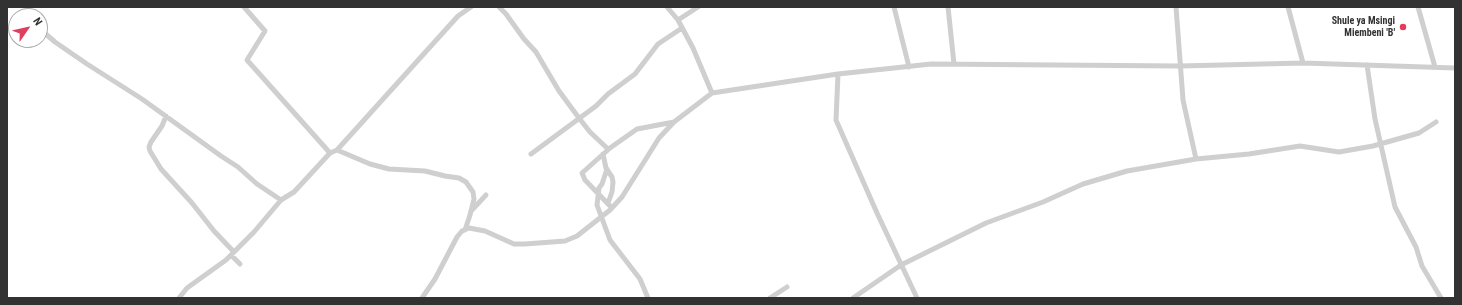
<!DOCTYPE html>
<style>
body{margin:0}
#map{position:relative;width:1462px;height:305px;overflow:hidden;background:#fff;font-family:"Roboto Condensed",sans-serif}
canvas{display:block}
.frame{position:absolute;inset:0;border:8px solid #323232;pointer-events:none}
.north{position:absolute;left:8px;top:8px;width:40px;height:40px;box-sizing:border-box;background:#fff;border:1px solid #adadad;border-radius:50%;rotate:56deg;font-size:11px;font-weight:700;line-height:16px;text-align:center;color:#323232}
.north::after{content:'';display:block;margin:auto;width:14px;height:18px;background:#dd3f5c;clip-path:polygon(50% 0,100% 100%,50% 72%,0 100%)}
</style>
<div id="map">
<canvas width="1462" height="305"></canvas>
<div class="frame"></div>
<div class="north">N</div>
</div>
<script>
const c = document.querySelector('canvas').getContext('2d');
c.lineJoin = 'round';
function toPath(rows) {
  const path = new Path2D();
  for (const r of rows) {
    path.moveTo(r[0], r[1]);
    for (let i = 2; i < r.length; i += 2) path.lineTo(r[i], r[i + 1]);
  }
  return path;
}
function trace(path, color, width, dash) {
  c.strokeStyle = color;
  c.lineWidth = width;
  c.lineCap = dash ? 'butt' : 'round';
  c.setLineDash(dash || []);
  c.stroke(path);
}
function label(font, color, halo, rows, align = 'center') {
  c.font = font + ' "Roboto Condensed",sans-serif';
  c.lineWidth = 4;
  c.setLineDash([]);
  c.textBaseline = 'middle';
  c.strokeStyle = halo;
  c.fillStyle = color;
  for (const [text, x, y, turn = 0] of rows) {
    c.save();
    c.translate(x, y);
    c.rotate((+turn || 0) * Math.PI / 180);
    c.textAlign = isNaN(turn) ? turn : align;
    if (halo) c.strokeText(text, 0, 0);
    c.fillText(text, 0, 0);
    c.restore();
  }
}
trace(toPath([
 [27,7,34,16],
 [244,7,265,31,247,60,330,153],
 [499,7,506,14,524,39,536,52,559,91,579,118,590,132,608,149],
 [667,7,678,20,693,48,712,93],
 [894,7,909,67],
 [948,7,954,64],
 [1176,7,1183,100,1196,159],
 [1288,7,1303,63],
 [1418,7,1435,67],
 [678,20,698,7],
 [40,29,55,42,87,64,142,99,221,156,238,167,257,184,281,200],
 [1367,65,1375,119,1395,207,1416,247,1422,266,1441,298],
 [838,74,836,120,877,213,917,298],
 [166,116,162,126,151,142,149,147,150,151,161,169,192,203,214,231,234,252],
 [337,150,370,164,389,169,425,171,445,176,459,178,466,182,473,192,474,199,470,215,465,230],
 [531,154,596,106,608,94,635,74,658,44,682,28],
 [603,154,606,168,612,177,613,182,612,192,608,203],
 [607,169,602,184,599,188,597,205,610,240,640,279,648,298],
 [612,208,585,180,582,173,610,148,637,129,674,122],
 [472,210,486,195],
 [231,255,240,264],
 [179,298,187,288,226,260,254,232,281,200,294,192,330,153,337,150,458,16,471,7],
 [422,298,435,279,457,237,462,231,469,228,485,231,514,244,525,244,565,241,577,236,610,210,622,197,659,138,674,122,712,93,838,74,931,64,1180,66,1303,63,1455,68],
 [770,298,787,287],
 [853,298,901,265,986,223,1043,202,1083,184,1127,171,1196,159,1249,154,1300,146,1339,152,1373,146,1419,133,1436,122]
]), '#cfcfcf', 5);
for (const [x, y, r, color] of [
 [1403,27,4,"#dd3f5c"]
]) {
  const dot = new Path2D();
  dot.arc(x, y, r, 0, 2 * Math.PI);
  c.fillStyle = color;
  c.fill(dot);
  trace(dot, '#fff', 1.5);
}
label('bold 10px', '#323232', '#fff', [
 ["Shule ya Msingi",1395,21],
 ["Miembeni 'B'",1395,33]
], 'right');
</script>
